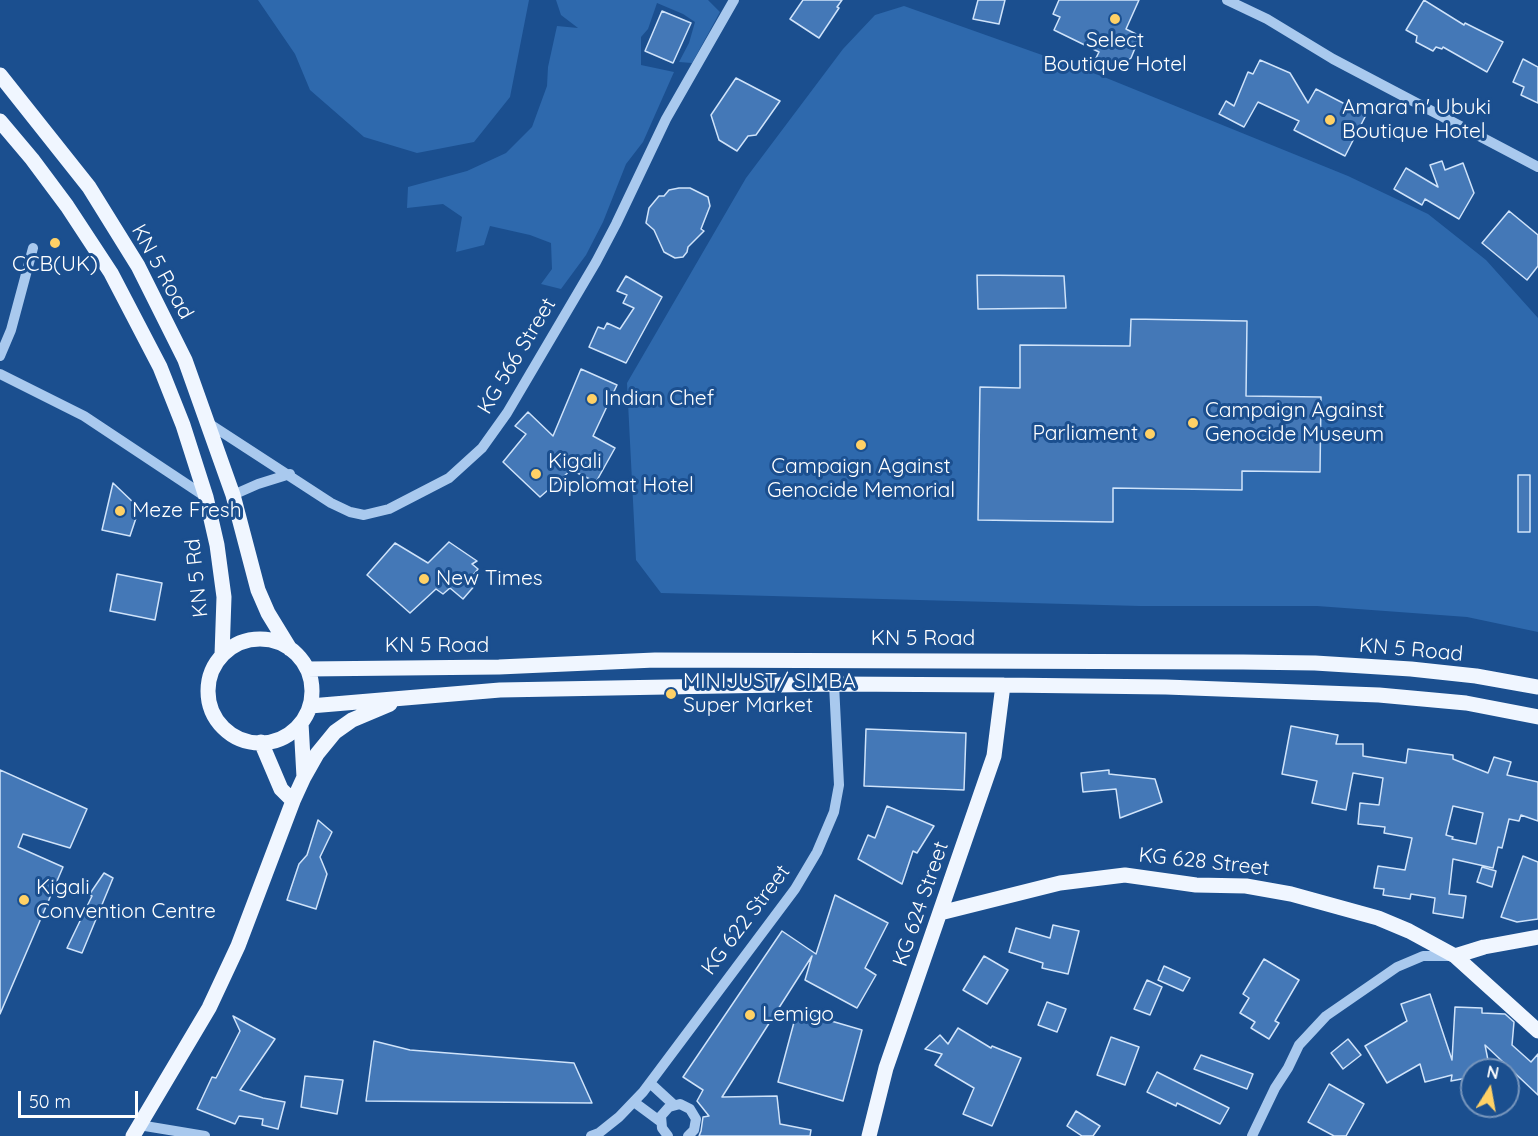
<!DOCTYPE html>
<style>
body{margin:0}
#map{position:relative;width:1538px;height:1136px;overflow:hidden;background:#1b4f8f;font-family:Quicksand,sans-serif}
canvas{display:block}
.north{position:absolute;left:1460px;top:1058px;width:60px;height:60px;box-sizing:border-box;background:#1b4f8f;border:2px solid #7695bc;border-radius:50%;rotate:11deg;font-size:16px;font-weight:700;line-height:24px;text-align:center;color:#fff}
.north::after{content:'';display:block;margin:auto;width:21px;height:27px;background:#ffd166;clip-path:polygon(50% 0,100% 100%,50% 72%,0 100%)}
.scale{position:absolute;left:18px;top:1091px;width:120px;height:27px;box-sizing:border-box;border:3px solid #fff;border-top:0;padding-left:8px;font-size:18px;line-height:21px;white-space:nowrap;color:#fff;-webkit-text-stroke:4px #1b4f8f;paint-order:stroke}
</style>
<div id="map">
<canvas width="1538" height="1136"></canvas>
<div class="north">N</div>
<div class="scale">50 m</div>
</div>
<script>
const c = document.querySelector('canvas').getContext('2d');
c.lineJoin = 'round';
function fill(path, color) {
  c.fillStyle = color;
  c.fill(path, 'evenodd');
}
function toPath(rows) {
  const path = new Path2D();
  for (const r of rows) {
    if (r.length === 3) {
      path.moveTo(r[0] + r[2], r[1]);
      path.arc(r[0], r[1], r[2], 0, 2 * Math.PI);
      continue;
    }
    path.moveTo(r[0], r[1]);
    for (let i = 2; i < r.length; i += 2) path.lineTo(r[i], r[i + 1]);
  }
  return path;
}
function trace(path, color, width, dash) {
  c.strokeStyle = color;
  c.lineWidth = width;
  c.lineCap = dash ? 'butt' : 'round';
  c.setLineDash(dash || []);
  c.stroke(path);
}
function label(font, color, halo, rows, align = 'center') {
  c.font = font + ' Quicksand,sans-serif';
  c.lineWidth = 6;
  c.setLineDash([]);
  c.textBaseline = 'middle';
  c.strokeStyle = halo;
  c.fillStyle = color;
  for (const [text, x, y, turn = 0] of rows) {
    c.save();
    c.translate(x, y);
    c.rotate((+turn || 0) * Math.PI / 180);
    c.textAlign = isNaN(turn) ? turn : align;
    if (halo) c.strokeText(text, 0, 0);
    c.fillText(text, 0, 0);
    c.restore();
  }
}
fill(toPath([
 [258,0,529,0,510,97,474,142,417,153,364,137,310,90,295,54],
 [556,0,708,0,720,12,692,63,679,62,689,43,695,22,683,14,657,3,648,29,641,37,641,65,674,72,643,142,626,164,603,222,586,255,561,289,541,284,552,269,551,243,530,235,490,226,484,245,456,252,462,217,443,204,407,208,408,187,467,171,506,153,532,127,547,86,548,67,557,26,578,28,561,15],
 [904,6,1104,77,1348,176,1428,214,1486,260,1538,318,1538,632,1467,617,1317,606,1140,606,661,593,636,560,627,383,746,178,843,49,875,15]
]), '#2e69ad');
const building = toPath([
 [803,0,842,0,837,7,839,8,819,38,790,19,803,0],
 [978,0,1005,0,999,24,973,19,978,0],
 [1059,0,1139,0,1126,29,1140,36,1131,58,1118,68,1096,58,1099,52,1054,30,1060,17,1053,14,1059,0],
 [1424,0,1464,25,1465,23,1503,42,1487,72,1443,47,1442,49,1436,47,1433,51,1416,42,1417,36,1406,30,1424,0],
 [662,11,691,23,673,63,645,51,662,11],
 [1523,59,1538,67,1538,103,1521,95,1524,87,1513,82,1523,59],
 [1260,60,1290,73,1308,103,1316,89,1366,115,1345,156,1294,130,1299,121,1258,102,1244,127,1219,114,1226,101,1234,106,1248,72,1253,74,1260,60],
 [736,78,780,101,756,135,748,136,737,151,719,140,711,115,736,78],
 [1442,161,1445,170,1463,163,1474,193,1459,219,1425,199,1422,205,1394,189,1406,168,1438,187,1430,165,1442,161],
 [679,188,690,188,708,197,710,206,701,229,704,231,688,247,687,252,683,257,675,258,664,252,654,230,646,223,649,208,659,196,664,196,669,190,679,188],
 [1509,211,1538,235,1538,266,1527,280,1482,243,1509,211],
 [977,275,1064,276,1066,308,978,309,977,275],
 [626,276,662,297,626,363,589,347,598,327,604,329,607,323,620,329,634,308,623,303,627,295,617,291,626,276],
 [1131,319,1247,321,1246,396,1321,397,1320,472,1242,471,1242,490,1113,488,1113,522,978,520,980,387,1020,388,1020,345,1130,346,1131,319],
 [581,369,617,385,593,436,615,448,596,482,571,470,540,497,503,462,526,434,515,426,528,412,553,436,581,369],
 [1518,475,1530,475,1530,532,1518,532,1518,475],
 [113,483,136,505,136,518,130,536,102,530,113,483],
 [449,542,477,561,472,564,478,569,474,574,476,584,463,599,450,588,443,594,436,589,410,613,367,575,395,543,428,563,449,542],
 [117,574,162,583,155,620,110,611,117,574],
 [1291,726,1338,735,1336,744,1363,744,1363,756,1406,763,1408,749,1453,755,1453,759,1488,773,1494,757,1511,762,1507,775,1538,782,1538,821,1521,815,1519,821,1509,819,1502,848,1498,847,1493,868,1453,859,1449,894,1466,896,1463,918,1433,913,1435,898,1411,894,1410,899,1383,895,1384,889,1374,888,1378,866,1405,870,1412,838,1384,833,1385,827,1358,824,1360,803,1379,805,1383,778,1353,773,1346,810,1312,803,1317,781,1282,774,1291,726],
 [1453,806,1483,813,1476,844,1452,839,1453,837,1446,835,1453,806],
 [866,729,966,733,964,790,864,786,866,729],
 [0,770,87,809,70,848,23,834,18,847,63,867,0,1014,0,770],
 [1109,770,1109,774,1155,779,1162,802,1120,818,1116,789,1083,792,1081,773,1109,770],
 [887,806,934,826,917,853,913,851,902,884,858,859,868,835,875,838,887,806],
 [318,820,332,832,320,857,327,874,316,909,287,900,299,864,307,855,318,820],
 [1523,856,1538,862,1538,919,1517,922,1501,917,1523,856],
 [1482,867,1496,871,1492,887,1477,882,1482,867],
 [104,873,113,878,82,953,67,948,92,896,89,895,104,873],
 [835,895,888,923,865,968,876,975,857,1008,805,980,812,956,722,1097,777,1096,780,1124,811,1130,810,1136,699,1136,701,1131,703,1117,709,1116,697,1101,703,1090,683,1077,782,931,816,954,835,895],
 [1053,925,1079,931,1068,974,1042,968,1043,963,1009,952,1016,928,1050,938,1053,925],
 [984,956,1008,970,987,1004,963,990,984,956],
 [1264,959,1299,980,1275,1021,1279,1023,1269,1039,1251,1028,1255,1022,1240,1013,1249,998,1243,994,1264,959],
 [1164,966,1190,978,1183,991,1158,980,1164,966],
 [1147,980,1162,987,1150,1015,1134,1009,1147,980],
 [1430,994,1452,1060,1455,1007,1482,1008,1482,1013,1505,1014,1514,1022,1512,1045,1531,1062,1538,1054,1538,1095,1485,1045,1490,1070,1472,1070,1472,1077,1451,1081,1452,1075,1425,1082,1420,1064,1387,1083,1365,1046,1407,1021,1401,1004,1430,994],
 [1047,1002,1066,1009,1057,1032,1038,1025,1047,1002],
 [797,1011,862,1030,843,1101,778,1082,797,1011],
 [233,1016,275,1039,240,1090,263,1098,285,1102,278,1129,262,1125,263,1119,239,1116,235,1124,197,1109,212,1077,216,1078,240,1031,233,1016],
 [958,1028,991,1048,992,1046,1021,1058,992,1126,963,1114,974,1088,935,1065,942,1054,925,1049,940,1035,948,1044,958,1028],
 [1111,1037,1139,1047,1125,1085,1097,1075,1111,1037],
 [1348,1039,1361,1055,1343,1069,1331,1053,1348,1039],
 [374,1041,410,1050,574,1063,592,1103,366,1101,374,1041],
 [1201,1055,1253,1074,1247,1089,1194,1069,1201,1055],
 [1157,1072,1229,1108,1220,1124,1177,1103,1176,1106,1147,1092,1157,1072],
 [305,1076,343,1080,337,1114,301,1107,305,1076],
 [1329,1084,1364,1104,1346,1136,1334,1136,1308,1122,1329,1084],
 [1076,1111,1100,1126,1093,1136,1082,1136,1067,1126,1076,1111]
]);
fill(building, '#4478b7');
trace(building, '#cfe3fa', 1.5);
trace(toPath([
 [1227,0,1267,19,1333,59,1538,167],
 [0,356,11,330,33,248],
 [0,374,84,416,206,497],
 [208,423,331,503,350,512,364,515,389,509,449,478,482,448,507,413,596,262,616,224,666,119,734,0],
 [233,495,258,484,290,474],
 [650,1083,674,1105],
 [634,1102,661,1122],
 [139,1125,205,1136],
 [591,1136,599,1133,619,1117,643,1092,795,889,817,852,834,812,839,785,834,684],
 [668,1136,662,1128,661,1116,669,1107,680,1104,690,1109,696,1119,694,1130,688,1136],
 [1252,1136,1275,1088,1288,1068,1299,1045,1326,1016,1397,967,1423,956,1454,956]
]), '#a9c9ee', 10);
trace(toPath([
 [0,75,89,187,138,266,185,360,233,495,258,590,268,613,290,649],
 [0,121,32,159,67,206,111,273,160,367,183,425,206,497,217,545,224,597,222,655],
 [260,691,52],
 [307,669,499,667,655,660,1243,662,1315,663,1411,669,1476,676,1538,687],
 [310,706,500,690,834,684,1003,685,1166,687,1379,695,1466,703,1538,717],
 [261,742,281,789,293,801],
 [304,777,317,754,335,732,352,720,390,704],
 [940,913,1060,883,1125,875,1196,885,1246,886,1291,894,1378,918,1409,931,1455,956,1538,1031],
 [1455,956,1484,947,1538,937],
 [133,1136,209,1008,238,946,293,801,304,777,301,723],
 [869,1136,886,1068,994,756,1003,685]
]), '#f0f6ff', 15);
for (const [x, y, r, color] of [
 [1115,19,6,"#ffd166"],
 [1330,120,6,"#ffd166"],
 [55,243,6,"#ffd166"],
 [592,399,6,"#ffd166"],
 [1193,423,6,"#ffd166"],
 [1150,434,6,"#ffd166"],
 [861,445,6,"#ffd166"],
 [536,474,6,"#ffd166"],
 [120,511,6,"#ffd166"],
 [424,579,6,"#ffd166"],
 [671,694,6,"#ffd166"],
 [24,900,6,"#ffd166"],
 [750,1015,6,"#ffd166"]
]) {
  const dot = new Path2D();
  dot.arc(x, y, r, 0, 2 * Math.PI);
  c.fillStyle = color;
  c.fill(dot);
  trace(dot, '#1b4f8f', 2);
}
label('21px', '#fff', '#1b4f8f', [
 ["Select",1115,41,"center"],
 ["Boutique Hotel",1115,65,"center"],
 ["Amara n' Ubuki",1342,108],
 ["Boutique Hotel",1342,132],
 ["CCB(UK)",55,265,"center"],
 ["Indian Chef",604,399],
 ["Campaign Against",1205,411],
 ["Genocide Museum",1205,435],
 ["Parliament",1138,434,"right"],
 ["Kigali",548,462],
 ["Diplomat Hotel",548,486],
 ["Campaign Against",861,467,"center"],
 ["Genocide Memorial",861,491,"center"],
 ["Meze Fresh",132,511],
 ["New Times",436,579],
 ["MINIJUST/ SIMBA",683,682],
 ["Super Market",683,706],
 ["Kigali",36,888],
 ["Convention Centre",36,912],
 ["Lemigo",762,1015]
], 'left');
label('21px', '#fff', '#1b4f8f', [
 ["KN 5 Road",162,272,61],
 ["KG 566 Street",517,356,-59],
 ["KN 5 Rd",197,578,-96],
 ["KN 5 Road",923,639],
 ["KN 5 Road",437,646],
 ["KN 5 Road",1411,650,5],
 ["KG 628 Street",1204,862,6],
 ["KG 624 Street",921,904,-71],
 ["KG 622 Street",746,920,-53]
]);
</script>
